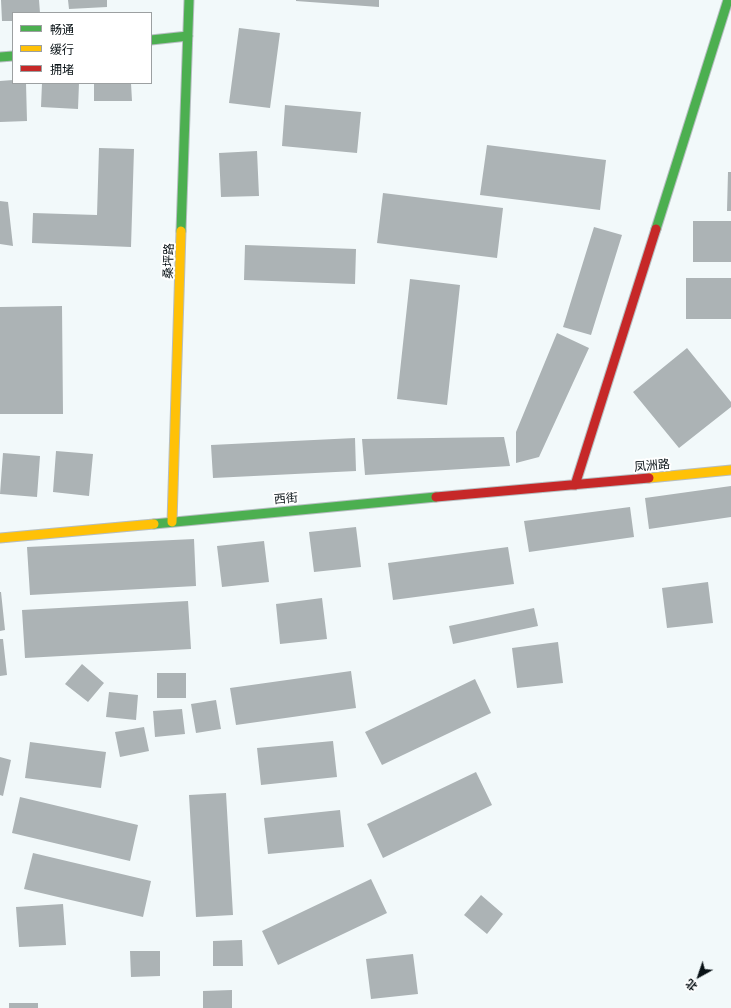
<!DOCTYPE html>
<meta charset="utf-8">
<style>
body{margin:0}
#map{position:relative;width:731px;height:1008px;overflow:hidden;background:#f2f9fa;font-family:Cabin,"Noto Sans SC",sans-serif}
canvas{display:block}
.legend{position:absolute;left:12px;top:12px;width:140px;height:72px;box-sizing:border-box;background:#fff;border:1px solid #9ca0a1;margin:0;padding:5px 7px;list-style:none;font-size:12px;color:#081115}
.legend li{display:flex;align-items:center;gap:8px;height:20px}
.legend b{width:20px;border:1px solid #9ca0a1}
.north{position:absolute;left:679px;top:956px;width:40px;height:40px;-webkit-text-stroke:3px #fff;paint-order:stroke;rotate:220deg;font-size:11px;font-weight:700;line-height:16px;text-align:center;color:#081115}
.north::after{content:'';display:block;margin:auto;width:14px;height:18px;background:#081115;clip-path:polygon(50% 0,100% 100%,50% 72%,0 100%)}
</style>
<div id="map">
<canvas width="731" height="1008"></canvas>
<ul class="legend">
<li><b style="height:5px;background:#4caf50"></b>畅通</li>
<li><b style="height:5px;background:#ffc107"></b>缓行</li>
<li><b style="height:5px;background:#c62828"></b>拥堵</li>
</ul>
<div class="north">北</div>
</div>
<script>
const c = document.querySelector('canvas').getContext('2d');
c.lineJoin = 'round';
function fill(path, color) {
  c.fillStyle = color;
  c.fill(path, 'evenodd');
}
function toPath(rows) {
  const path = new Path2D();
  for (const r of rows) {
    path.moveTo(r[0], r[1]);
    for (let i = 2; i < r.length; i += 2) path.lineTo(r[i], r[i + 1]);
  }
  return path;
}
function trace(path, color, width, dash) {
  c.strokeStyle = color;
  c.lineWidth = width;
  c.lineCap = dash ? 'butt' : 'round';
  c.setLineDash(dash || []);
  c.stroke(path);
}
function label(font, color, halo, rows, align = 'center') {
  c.font = font + ' Cabin,"Noto Sans SC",sans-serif';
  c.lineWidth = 4;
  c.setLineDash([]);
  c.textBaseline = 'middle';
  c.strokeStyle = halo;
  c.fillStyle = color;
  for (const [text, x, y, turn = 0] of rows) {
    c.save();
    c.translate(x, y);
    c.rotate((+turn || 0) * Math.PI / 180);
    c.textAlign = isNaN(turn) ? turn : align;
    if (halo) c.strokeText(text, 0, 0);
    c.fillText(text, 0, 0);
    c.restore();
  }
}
fill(toPath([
 [1,0,39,0,40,13,13,13,13,21,2,21],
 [68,0,107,0,107,7,69,9],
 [296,0,379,0,379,7,296,1],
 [239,28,280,33,270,108,229,103],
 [13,80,13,83,26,83,27,121,0,122,0,81],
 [42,83,79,83,78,109,41,107],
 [94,83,131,83,132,101,94,101],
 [285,105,361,112,357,153,282,146],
 [487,145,606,160,600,210,480,195],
 [99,148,134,149,131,247,32,243,33,213,97,215],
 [257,151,259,196,221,197,219,153],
 [728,172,731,172,731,211,727,211],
 [383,193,503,208,497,258,377,243],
 [0,201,8,202,13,246,0,244],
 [693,221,731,221,731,262,693,262],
 [594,227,622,235,591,335,563,327],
 [245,245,356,249,355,284,244,280],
 [686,278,731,278,731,319,686,319],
 [410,279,460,285,447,405,397,399],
 [62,306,63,414,0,414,0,307],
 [557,333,589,348,539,457,516,463,516,432],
 [687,348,731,402,731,407,679,448,633,392],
 [504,437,510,466,365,475,362,439],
 [355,438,356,471,213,478,211,445],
 [56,451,93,454,89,496,53,492],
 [3,453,40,456,37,497,0,494],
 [731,486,731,517,649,529,645,498],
 [630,507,634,537,529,552,524,521],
 [356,527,361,567,314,572,309,532],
 [194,539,196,586,30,595,27,547],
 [264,541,269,582,222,587,217,546],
 [508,547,514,584,393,600,388,563],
 [708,582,713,623,667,628,662,588],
 [0,592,1,592,5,630,0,631],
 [322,598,327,639,280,644,276,604],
 [188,601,191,649,25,658,22,610],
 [534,608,538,626,453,644,449,626],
 [0,639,3,639,7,675,0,676],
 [558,642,563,683,517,688,512,648],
 [82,664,104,683,88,702,65,684],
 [351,671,356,708,236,725,230,688],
 [157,673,186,673,186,698,157,698],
 [475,679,491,713,382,765,365,732],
 [109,692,138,695,136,720,106,717],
 [216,700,221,729,196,733,191,704],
 [182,709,185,734,155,737,153,711],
 [144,727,149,751,120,757,115,732],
 [333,741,337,777,261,785,257,748],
 [30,742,106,752,101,788,25,778],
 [0,757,11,760,3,796,0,795],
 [476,772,492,805,383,858,367,824],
 [226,793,233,915,196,917,189,795],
 [20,797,138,825,130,861,12,833],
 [340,810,344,847,268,854,264,818],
 [33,853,151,881,143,917,24,889],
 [371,879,387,913,278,965,262,931],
 [481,895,503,914,487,934,464,915],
 [63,904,66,945,19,947,16,907],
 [242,940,243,966,213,966,213,941],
 [130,951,160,951,160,976,131,977],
 [413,954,418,994,371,999,366,959],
 [232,990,232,1008,203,1008,203,991],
 [9,1003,38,1003,38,1008,9,1008]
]), '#acb3b5');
const fast = toPath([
 [151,40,188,36],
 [0,57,13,56],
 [656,229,728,0],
 [181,231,189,0],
 [154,524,436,497]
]);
const slow = toPath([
 [649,478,731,470],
 [172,522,181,231],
 [0,538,154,524]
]);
const jam = toPath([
 [575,485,656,229],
 [436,497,649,478]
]);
trace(fast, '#b6bec1', 11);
trace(slow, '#b6bec1', 11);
trace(jam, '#b6bec1', 11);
trace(fast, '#4caf50', 9);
trace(slow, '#ffc107', 9);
trace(jam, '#c62828', 9);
label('12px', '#081115', '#fff', [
 ["桑坪路",169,261,-88],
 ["凤洲路",652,466,-5],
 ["西街",286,499,-5]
]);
</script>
